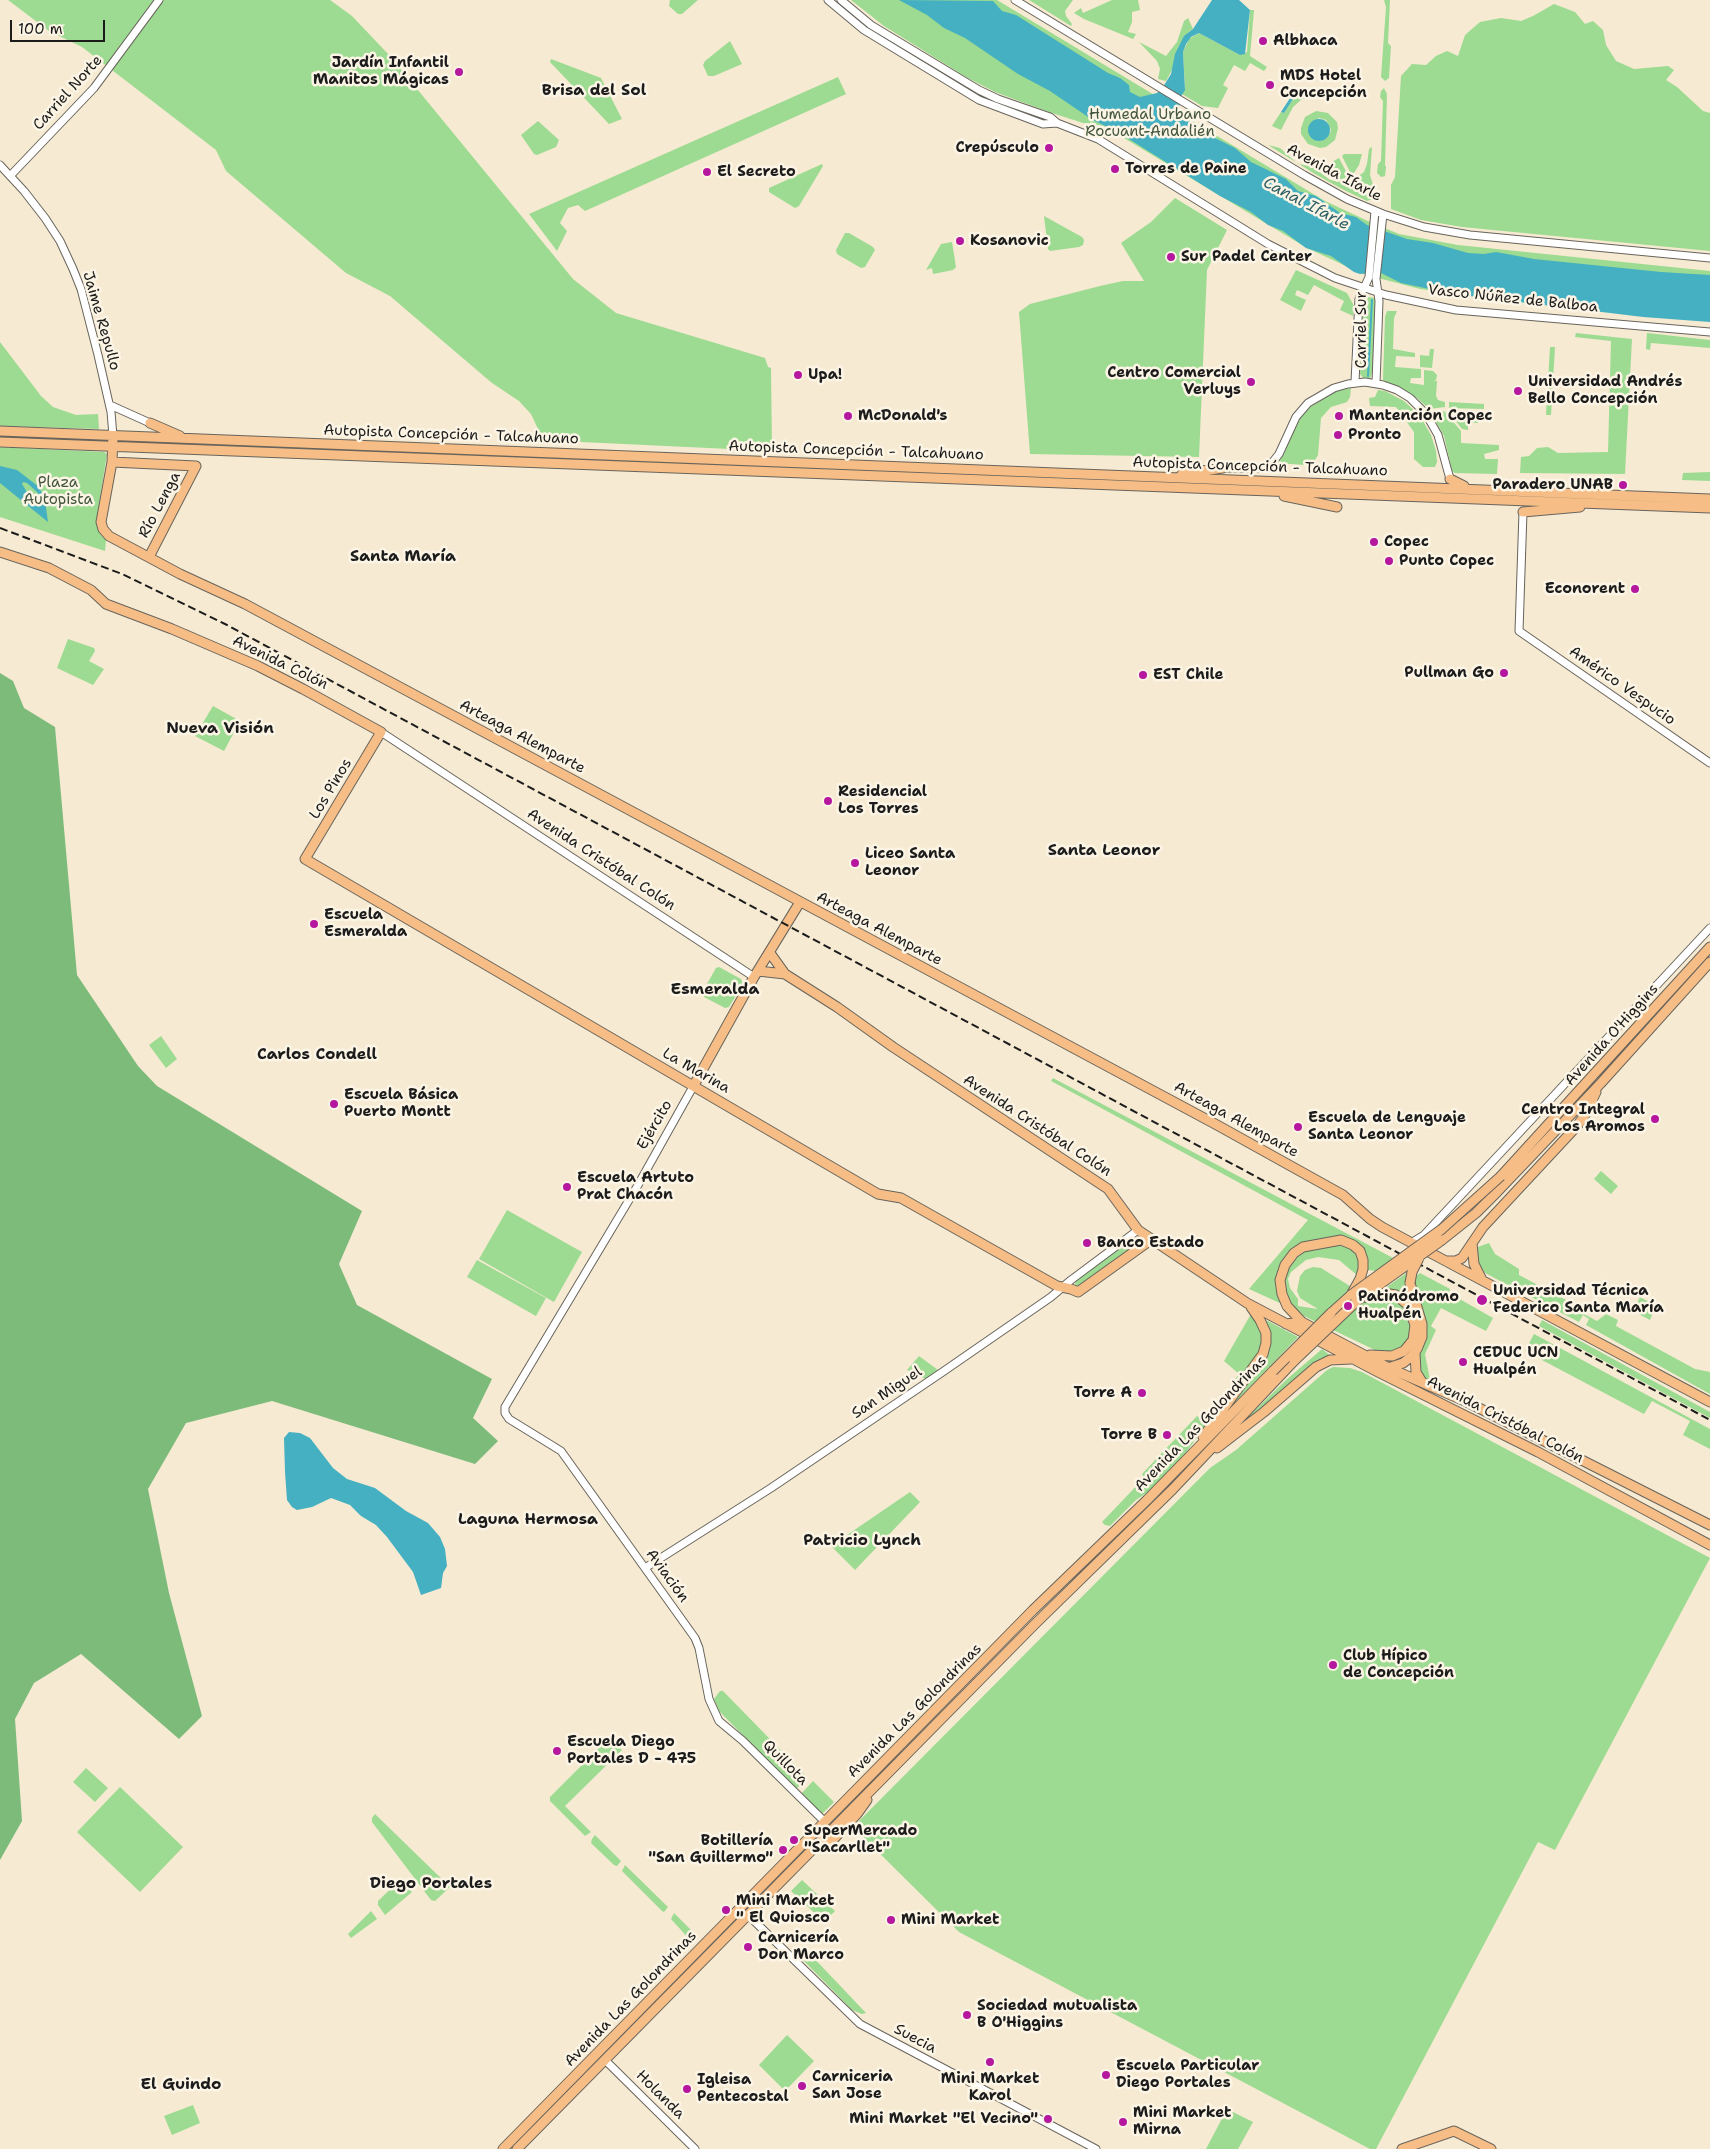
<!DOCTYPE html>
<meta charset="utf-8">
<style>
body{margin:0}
#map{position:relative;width:1710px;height:2149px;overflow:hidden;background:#f6ead2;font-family:"Shantell Sans",sans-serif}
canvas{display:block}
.scale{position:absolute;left:10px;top:20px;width:95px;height:22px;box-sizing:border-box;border:2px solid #1c1c1c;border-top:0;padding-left:6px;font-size:15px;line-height:18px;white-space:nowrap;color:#1c1c1c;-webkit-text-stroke:4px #fcf5e5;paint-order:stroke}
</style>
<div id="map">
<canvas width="1710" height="2149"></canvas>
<div class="scale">100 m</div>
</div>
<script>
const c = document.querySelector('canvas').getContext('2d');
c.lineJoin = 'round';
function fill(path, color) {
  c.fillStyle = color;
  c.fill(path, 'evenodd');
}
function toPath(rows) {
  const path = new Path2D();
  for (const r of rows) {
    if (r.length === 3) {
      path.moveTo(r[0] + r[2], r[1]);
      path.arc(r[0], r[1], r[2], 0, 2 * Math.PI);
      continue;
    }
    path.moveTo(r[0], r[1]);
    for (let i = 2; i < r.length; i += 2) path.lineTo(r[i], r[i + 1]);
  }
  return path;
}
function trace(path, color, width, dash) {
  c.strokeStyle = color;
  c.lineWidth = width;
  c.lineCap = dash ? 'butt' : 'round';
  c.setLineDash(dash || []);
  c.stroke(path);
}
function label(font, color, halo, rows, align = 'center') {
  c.font = font + ' "Shantell Sans",sans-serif';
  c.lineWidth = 5;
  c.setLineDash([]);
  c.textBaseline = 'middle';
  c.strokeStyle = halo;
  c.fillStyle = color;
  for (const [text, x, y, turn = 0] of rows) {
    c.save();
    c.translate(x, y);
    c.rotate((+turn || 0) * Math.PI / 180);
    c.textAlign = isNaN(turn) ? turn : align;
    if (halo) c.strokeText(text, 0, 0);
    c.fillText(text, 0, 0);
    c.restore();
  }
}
fill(toPath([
 [8,0,330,0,352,16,390,56,573,279,616,313,765,358,768,367,771,368,772,451,539,440,538,429,531,414,519,401,492,383,390,296,346,273,226,171,216,150,82,47,49,31],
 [670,0,698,0,682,14,678,14,669,6],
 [851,0,997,0,1151,93,1179,113,1325,201,1368,221,1399,234,1458,245,1710,271,1710,320,1519,302,1420,289,1363,274,1307,248,1104,126,1083,123,1049,112,995,92,966,77,884,26],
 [1029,0,1073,0,1065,11,1066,16,1072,24,1071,26],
 [1112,0,1138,0,1140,10,1132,12,1132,22,1128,32,1136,34,1133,39,1084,19,1074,13,1081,8,1083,13],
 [1384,0,1390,0,1388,43,1391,46,1389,78,1385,81,1381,77,1386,7],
 [1554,4,1575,12,1585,24,1593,21,1603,30,1606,45,1616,61,1634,69,1668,66,1674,70,1666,80,1677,87,1703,111,1710,113,1710,251,1462,227,1421,220,1391,209,1391,185,1395,177,1401,76,1412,64,1426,65,1436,56,1447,51,1458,56,1465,35,1480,22,1501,18,1521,21,1533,16],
 [1250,10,1254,10,1250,56,1267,67,1264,71,1250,63,1245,71,1234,65,1223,85,1228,88,1218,108,1202,106,1182,94,1185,87,1183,52,1189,39,1199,33,1240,55,1247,52],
 [1188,18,1193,29,1189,32,1178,48,1173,68,1166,81,1158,79,1160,69,1157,61,1139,42,1166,56,1177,42,1184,21],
 [730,41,742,64,714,76,708,76,703,65,705,61],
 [551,59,601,78,622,119,609,124,550,62],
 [838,77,846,94,585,211,578,205,568,208,560,223,567,231,557,251,529,214],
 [1384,88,1387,94,1385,165,1386,167,1385,176,1381,177,1377,173,1378,164,1381,161,1383,101,1380,97,1381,91],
 [1329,90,1345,92,1343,98,1318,95,1302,99,1293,107,1281,130,1272,126,1281,112,1284,113,1293,99,1309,92,1329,93],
 [1316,111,1328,113,1337,122,1338,128,1335,140,1326,147,1320,148,1308,144,1301,134,1301,128,1305,117],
 [1319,118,1326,120,1331,130,1330,133,1320,141,1313,139,1308,130,1309,127],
 [538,121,559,140,556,147,537,155,534,154,521,135],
 [1268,145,1280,148,1298,164,1312,166,1330,180,1345,183,1353,180,1364,172,1367,164,1369,149,1372,147,1370,175,1373,185,1373,199,1367,201,1342,189,1315,174],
 [1344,154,1362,154,1359,165,1352,176,1342,156],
 [1339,158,1349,177,1342,179,1339,179,1330,163],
 [822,164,823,166,799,206,795,208,769,192,769,188],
 [1175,198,1227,230,1207,270,1199,457,1030,454,1019,312,1030,304,1100,286,1123,281,1144,281,1121,243,1151,222],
 [1044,216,1082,237,1084,240,1083,245,1079,247,1050,251,1048,249],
 [845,233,849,233,873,247,875,250,865,267,861,268,837,254,836,250],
 [952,242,956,267,953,270,933,274,932,268,926,270,941,244],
 [1296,270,1347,293,1354,306,1353,316,1340,310,1344,301,1314,285,1308,295,1297,290,1295,295,1306,300,1301,311,1280,300],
 [1363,296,1375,298,1373,370,1370,379,1365,380,1360,374],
 [1387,311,1397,311,1394,318,1393,349,1415,353,1415,357,1396,356,1395,367,1421,369,1421,378,1411,378,1410,383,1424,385,1424,370,1433,371,1437,375,1436,380,1433,380,1437,381,1436,396,1438,400,1445,402,1445,407,1429,409,1417,398,1383,380,1385,317],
 [1576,333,1632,339,1625,474,1520,473,1521,457,1529,456,1537,448,1548,447,1558,453,1608,452,1611,341,1575,337],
 [1647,333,1710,340,1710,348,1651,343,1650,350,1646,349],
 [0,342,41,396,53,407,76,415,98,414,99,429,0,426],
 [1550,347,1555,347,1551,415,1546,415],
 [1430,349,1434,349,1432,368,1420,367,1420,355,1429,356],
 [1351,388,1350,397,1347,402,1331,407,1321,418,1318,455,1315,460,1305,465,1276,463,1284,454,1295,425,1307,409,1336,391],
 [1378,390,1385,391,1404,401,1420,416,1431,435,1436,451,1437,462,1435,467,1423,467,1414,459,1414,432,1396,407,1370,406,1369,398,1375,397],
 [1449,402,1484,404,1484,409,1449,408],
 [1444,411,1461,431,1461,443,1499,445,1499,450,1484,454,1485,459,1498,459,1497,474,1455,473,1452,471,1444,436,1431,413],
 [1448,411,1478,413,1478,423,1468,422,1468,430,1462,429],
 [0,447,104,452,107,454,96,523,100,534,106,540,105,551,0,517],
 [1710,472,1710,481,1682,480,1683,473],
 [68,639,94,648,95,651,89,661,104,669,93,685,57,668],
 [213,706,240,721,224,751,195,736],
 [719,967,741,979,743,984,729,1007,725,1008,704,997,703,991,716,968],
 [161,1036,177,1059,166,1068,149,1045],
 [1053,1078,1395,1259,1376,1271,1368,1270,1365,1256,1350,1240,1302,1244,1282,1263,1277,1273,1276,1287,1282,1304,1249,1289,1308,1220,1066,1089,1051,1081],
 [1601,1171,1618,1186,1611,1194,1594,1179],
 [507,1210,582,1252,554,1302,479,1259],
 [1132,1239,1136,1240,1137,1246,1078,1287,1076,1286,1075,1284,1077,1278],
 [1489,1243,1495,1254,1519,1269,1519,1275,1568,1301,1567,1305,1597,1321,1606,1314,1618,1320,1616,1326,1695,1369,1710,1372,1710,1394,1586,1325,1589,1319,1583,1315,1579,1322,1485,1273,1478,1265,1475,1248],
 [1332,1245,1347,1246,1357,1255,1361,1262,1358,1276,1339,1260,1318,1257,1306,1260,1291,1272,1288,1279,1290,1288,1298,1299,1298,1306,1318,1309,1300,1298,1297,1291,1300,1276,1305,1270,1313,1267,1321,1268,1377,1303,1380,1299,1393,1297,1399,1300,1406,1310,1411,1325,1409,1339,1401,1349,1392,1353,1379,1352,1304,1316,1290,1303,1284,1289,1284,1275,1293,1259,1307,1249],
 [477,1260,546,1298,536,1316,467,1277],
 [1408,1272,1405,1285,1410,1301,1399,1292,1385,1288],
 [1420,1273,1450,1289,1449,1293,1493,1318,1486,1331,1441,1308,1431,1326,1436,1330,1425,1354,1431,1385,1425,1381,1420,1373,1419,1355,1425,1340,1414,1286,1416,1276],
 [1640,1297,1656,1306,1650,1320,1633,1311],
 [1251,1314,1258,1323,1263,1340,1257,1355,1185,1454,1148,1492,1136,1500,1110,1526,1105,1525,1102,1522,1144,1478,1142,1474,1197,1416,1203,1421,1211,1413,1239,1374,1224,1361],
 [1266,1320,1298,1337,1223,1415,1269,1350,1271,1341],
 [1542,1320,1710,1412,1710,1418,1539,1326],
 [1534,1334,1710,1429,1710,1449,1683,1435,1690,1421,1652,1401,1644,1414,1525,1351],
 [1322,1349,1331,1356,1320,1359,1308,1368,1258,1413,1237,1428,1286,1380],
 [919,1356,938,1370,926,1379,907,1370],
 [1333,1367,1350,1368,1362,1372,1710,1558,1555,1850,1538,1842,1376,2149,1370,2149,959,1932,853,1827,1210,1468,1236,1450,1327,1370],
 [910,1492,920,1502,855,1570,831,1546],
 [720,1691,723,1691,806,1776,807,1779,797,1788,794,1787,719,1711,714,1699],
 [608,1739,611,1739,622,1750,565,1806,591,1832,585,1836,550,1801,550,1797],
 [86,1768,108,1788,95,1802,73,1782],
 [813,1781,834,1802,822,1814,802,1793],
 [120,1787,183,1847,140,1892,77,1832],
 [375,1814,450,1887,435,1901,431,1900,372,1822,372,1818],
 [595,1835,621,1861,617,1866,614,1865,591,1843,592,1839],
 [625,1865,668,1907,664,1912,662,1911,622,1871],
 [400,1880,403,1880,412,1892,385,1915,378,1905,378,1901],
 [802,1880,835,1911,824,1922,791,1891],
 [371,1911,377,1919,351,1938,348,1934],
 [674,1913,698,1937,694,1941,691,1941,671,1919],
 [809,1953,866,2013,862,2014,852,2010,803,1960],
 [787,2035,814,2061,785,2091,759,2065],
 [193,2105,200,2123,172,2135,164,2116],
 [1227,2109,1253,2122,1238,2149,1206,2149]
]), '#9cdb91');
fill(toPath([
 [0,673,13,681,24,708,55,727,77,975,138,1066,157,1086,362,1211,339,1264,357,1305,492,1379,473,1418,498,1441,475,1464,272,1401,186,1423,148,1489,169,1593,202,1716,179,1739,81,1654,34,1683,15,1719,22,1821,0,1860]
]), '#7dbb7b');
fill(toPath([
 [899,0,993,1,1002,11,1016,15,1108,73,1120,78,1129,85,1130,92,1140,97,1157,93,1163,87,1171,74,1175,54,1184,36,1193,29,1212,0,1239,0,1250,10,1245,54,1240,55,1199,33,1191,37,1186,44,1183,52,1185,90,1179,100,1180,113,1188,121,1196,124,1207,134,1235,148,1251,162,1286,179,1298,191,1316,196,1340,213,1356,217,1367,225,1407,239,1433,243,1468,253,1484,254,1496,252,1534,259,1661,272,1710,275,1710,322,1643,317,1453,294,1401,283,1379,272,1360,274,1354,272,1331,256,1306,248,1283,231,1268,225,1251,212,1220,196,1121,134,1091,119,1050,91,1018,74,965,38,944,28,927,15],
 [1308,88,1329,90,1329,93,1310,92,1307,95,1301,95,1293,99,1284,113,1281,112,1294,92],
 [1319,130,11],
 [0,466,17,470,39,487,45,500,48,522,0,483],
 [23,482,27,483,37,492,40,496,39,500,33,502,22,484],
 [289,1432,300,1433,310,1438,333,1468,347,1479,375,1488,406,1511,428,1523,440,1537,445,1549,447,1566,443,1573,441,1588,421,1595,413,1572,387,1537,376,1525,361,1516,350,1505,331,1498,312,1507,297,1510,292,1507,287,1500,285,1472,284,1438]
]), '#44b0c2');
trace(toPath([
 [1368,376,1372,300]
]), '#44b0c2', 2);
const minor = toPath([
 [828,0,864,30,979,100,1043,124,1057,123,1098,139,1268,244,1335,278,1386,295,1456,310,1710,332],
 [841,0,871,25,979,90,998,99,1050,117,1057,123],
 [1015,0,1304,175,1347,199,1383,214,1424,227,1470,235,1710,258],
 [0,165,24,191,45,218,60,241,73,269,81,289,98,355,111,412,113,436],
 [11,175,94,88,159,0],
 [1355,382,1359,299,1369,277,1375,211],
 [1376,383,1379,301,1376,279,1383,214],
 [110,405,150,423],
 [1223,468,1258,468,1271,464,1279,454,1296,417,1308,403,1334,388,1348,384,1365,382,1383,385,1397,390,1410,398,1426,414,1438,435,1450,479],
 [1523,512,1519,631,1710,763],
 [381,732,754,977],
 [694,1085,638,1185,505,1407,505,1413,509,1419,561,1451,695,1638,699,1648,709,1699,719,1721,743,1741,825,1822],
 [1411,1243,1424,1235,1710,928],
 [645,1568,771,1488,944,1371,1051,1297,1071,1280,1138,1230],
 [748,1915,860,2024,1096,2149],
 [605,2060,695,2149]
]);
const major = toPath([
 [150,423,180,436],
 [0,431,1710,499],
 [113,436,112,462,101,522,103,529,109,536,180,574,245,604,1217,1125,1343,1195,1370,1219,1382,1227,1710,1402],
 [0,442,1710,508],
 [112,462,196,466,149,557],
 [1182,474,1223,468],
 [1450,479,1464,486],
 [1284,496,1337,507],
 [1523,512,1580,507],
 [0,552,49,568,91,590,106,604,172,629,258,666,303,689,381,732,305,859,878,1194,901,1198,1057,1286,1071,1289,1078,1292,1152,1239],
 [770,953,785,974,837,1007,893,1047,1108,1189,1138,1230,1247,1303,1376,1371,1538,1452,1710,1545],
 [758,971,785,974],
 [694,1085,754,977,800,902],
 [1501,1176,1710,947],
 [1442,1240,1476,1213,1498,1191,1601,1083,1710,962],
 [1472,1243,1474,1264,1482,1280],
 [1446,1261,1456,1261,1462,1258,1483,1227,1577,1126,1585,1115,1596,1092],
 [1362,1298,1383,1293,1396,1295,1408,1305,1415,1325,1413,1340,1404,1351,1392,1356,1370,1355],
 [1302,1322,1287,1306,1282,1294,1280,1280,1285,1265,1294,1253,1303,1247,1341,1240,1353,1245,1360,1251,1363,1260,1363,1269,1360,1279,1351,1295,1331,1313],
 [1286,1324,1302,1322,1389,1368,1467,1402,1710,1525],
 [1415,1353,1416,1372,1422,1382],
 [1388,1368,1403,1363,1411,1357,1417,1349,1422,1337,1422,1324,1410,1283],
 [1203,1437,1263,1354,1266,1343,1266,1333,1260,1320,1251,1307],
 [1217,1448,1264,1412,1316,1367,1330,1360,1351,1359],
 [830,1843,857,1814,867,1800],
 [503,2149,1033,1610,1147,1500,1273,1371],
 [517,2149,1034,1625,1173,1489,1294,1361],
 [1402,2149,1454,2131,1491,2149]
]);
trace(minor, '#68645c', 9);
trace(major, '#68645c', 11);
trace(minor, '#fff', 7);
trace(major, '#f6be86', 9);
trace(toPath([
 [0,528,122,574,225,624,1710,1420]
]), '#1c1c1c', 2, [8, 4]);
const majorBridge = toPath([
 [1410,1283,1412,1272,1419,1258],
 [1351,1295,1442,1229,1501,1176],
 [1294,1361,1359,1299,1442,1240],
 [1273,1371,1331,1313]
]);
trace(majorBridge, '#68645c', 11, []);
trace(majorBridge, '#f6be86', 9);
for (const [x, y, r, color] of [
 [1263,41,5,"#b5179e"],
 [459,72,5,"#b5179e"],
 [1270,85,5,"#b5179e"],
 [1049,148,5,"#b5179e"],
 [1115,169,5,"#b5179e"],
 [707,172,5,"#b5179e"],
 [960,241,5,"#b5179e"],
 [1171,257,5,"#b5179e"],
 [798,375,5,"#b5179e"],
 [1251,382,5,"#b5179e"],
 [1518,391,5,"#b5179e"],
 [848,416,5,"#b5179e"],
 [1339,416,5,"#b5179e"],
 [1338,435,5,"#b5179e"],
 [1623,485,5,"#b5179e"],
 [1374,542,5,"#b5179e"],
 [1389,561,5,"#b5179e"],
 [1635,589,5,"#b5179e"],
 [1504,673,5,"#b5179e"],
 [1143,675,5,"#b5179e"],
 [828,801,5,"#b5179e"],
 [855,863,5,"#b5179e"],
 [314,924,5,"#b5179e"],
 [334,1104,5,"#b5179e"],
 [1655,1119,5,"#b5179e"],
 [1298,1127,5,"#b5179e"],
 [567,1187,5,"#b5179e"],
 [1087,1243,5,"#b5179e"],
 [1482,1300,6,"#b5179e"],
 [1348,1306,5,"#b5179e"],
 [1463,1362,5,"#b5179e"],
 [1142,1393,5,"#b5179e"],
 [1167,1435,5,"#b5179e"],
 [1333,1665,5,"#b5179e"],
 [557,1751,5,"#b5179e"],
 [794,1840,5,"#b5179e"],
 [783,1850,5,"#b5179e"],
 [726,1910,5,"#b5179e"],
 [891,1920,5,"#b5179e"],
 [748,1947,5,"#b5179e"],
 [967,2015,5,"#b5179e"],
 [990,2062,5,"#b5179e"],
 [1106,2075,5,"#b5179e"],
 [802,2086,5,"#b5179e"],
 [687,2089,5,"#b5179e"],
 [1048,2119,5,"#b5179e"],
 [1123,2122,5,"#b5179e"]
]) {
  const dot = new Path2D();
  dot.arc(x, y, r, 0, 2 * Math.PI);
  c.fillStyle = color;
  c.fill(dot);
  trace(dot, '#fcf5e5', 2);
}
label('bold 15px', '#1c1c1c', '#fcf5e5', [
 ["Albhaca",1273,41],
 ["Jardín Infantil",449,63,"right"],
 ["Manitos Mágicas",449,80,"right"],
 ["MDS Hotel",1280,76],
 ["Concepción",1280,93],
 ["Crepúsculo",1039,148,"right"],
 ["Torres de Paine",1125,169],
 ["El Secreto",717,172],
 ["Kosanovic",970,241],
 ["Sur Padel Center",1181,257],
 ["Centro Comercial",1241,373,"right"],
 ["Verluys",1241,390,"right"],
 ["Upa!",808,375],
 ["Universidad Andrés",1528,382],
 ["Bello Concepción",1528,399],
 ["McDonald's",858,416],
 ["Mantención Copec",1349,416],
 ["Pronto",1348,435],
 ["Paradero UNAB",1613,485,"right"],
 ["Copec",1384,542],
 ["Punto Copec",1399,561],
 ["Econorent",1625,589,"right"],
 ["Pullman Go",1494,673,"right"],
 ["EST Chile",1153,675],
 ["Residencial",838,792],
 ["Los Torres",838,809],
 ["Liceo Santa",865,854],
 ["Leonor",865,871],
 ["Escuela",324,915],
 ["Esmeralda",324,932],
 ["Escuela Básica",344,1095],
 ["Puerto Montt",344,1112],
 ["Centro Integral",1645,1110,"right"],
 ["Los Aromos",1645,1127,"right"],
 ["Escuela de Lenguaje",1308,1118],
 ["Santa Leonor",1308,1135],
 ["Escuela Artuto",577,1178],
 ["Prat Chacón",577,1195],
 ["Banco Estado",1097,1243],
 ["Universidad Técnica",1493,1291],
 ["Federico Santa María",1493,1308],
 ["Patinódromo",1358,1297],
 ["Hualpén",1358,1314],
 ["CEDUC UCN",1473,1353],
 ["Hualpén",1473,1370],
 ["Torre A",1132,1393,"right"],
 ["Torre B",1157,1435,"right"],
 ["Club Hípico",1343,1656],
 ["de Concepción",1343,1673],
 ["Escuela Diego",567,1742],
 ["Portales D - 475",567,1759],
 ["SuperMercado",804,1831],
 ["\"Sacarllet\"",804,1848],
 ["Botillería",773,1841,"right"],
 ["\"San Guillermo\"",773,1858,"right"],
 ["Mini Market",736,1901],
 ["\" El Quiosco",736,1918],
 ["Mini Market",901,1920],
 ["Carnicería",758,1938],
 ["Don Marco",758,1955],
 ["Sociedad mutualista",977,2006],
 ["B O'Higgins",977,2023],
 ["Escuela Particular",1116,2066],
 ["Diego Portales",1116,2083],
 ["Carniceria",812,2077],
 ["San Jose",812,2094],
 ["Mini Market",990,2079,"center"],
 ["Karol",990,2096,"center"],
 ["Igleisa",697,2080],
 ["Pentecostal",697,2097],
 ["Mini Market",1133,2113],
 ["Mirna",1133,2130],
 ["Mini Market \"El Vecino\"",1038,2119,"right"]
], 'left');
label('15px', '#1c1c1c', '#fcf5e5', [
 ["Carriel Norte",68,93,-48],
 ["Avenida Ifarle",1334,173,28],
 ["Vasco Núñez de Balboa",1513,299,6],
 ["Jaime Repullo",101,321,74],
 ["Carriel Sur",1362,330,-90],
 ["Autopista Concepción - Talcahuano",451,435,2],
 ["Autopista Concepción - Talcahuano",856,451,2],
 ["Autopista Concepción - Talcahuano",1260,467,2],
 ["Río Lenga",160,505,-62],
 ["Avenida Colón",280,663,26],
 ["Américo Vespucio",1622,686,35],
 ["Arteaga Alemparte",522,737,28],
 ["Los Pinos",331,789,-59],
 ["Avenida Cristóbal Colón",601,860,33],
 ["Arteaga Alemparte",879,929,28],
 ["Avenida O'Higgins",1612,1035,-48],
 ["La Marina",696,1071,30],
 ["Arteaga Alemparte",1236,1120,29],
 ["Ejército",655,1125,-60],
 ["Avenida Cristóbal Colón",1037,1126,33],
 ["San Miguel",887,1393,-34],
 ["Avenida Cristóbal Colón",1505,1420,27],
 ["Avenida Las Golondrinas",1201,1424,-46],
 ["Aviación",667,1576,54],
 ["Avenida Las Golondrinas",915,1711,-45],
 ["Quillota",785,1763,45],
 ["Avenida Las Golondrinas",631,1999,-46],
 ["Suecia",915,2039,28],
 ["Holanda",660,2095,45]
]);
label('15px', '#42553f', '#fcf5e5', [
 ["Humedal Urbano",1150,115],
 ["Rocuant-Andalién",1150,132],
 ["Plaza",58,483],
 ["Autopista",58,500]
]);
label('bold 16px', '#1c1c1c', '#fcf5e5', [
 ["Brisa del Sol",594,91],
 ["Santa María",403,557],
 ["Nueva Visión",220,729],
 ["Santa Leonor",1104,851],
 ["Esmeralda",715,990],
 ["Carlos Condell",317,1055],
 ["Laguna Hermosa",528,1520],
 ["Patricio Lynch",862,1541],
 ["Diego Portales",431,1884],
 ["El Guindo",181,2085]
]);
label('italic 16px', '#2e5f67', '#fcf5e5', [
 ["Canal Ifarle",1306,204,28]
]);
</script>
